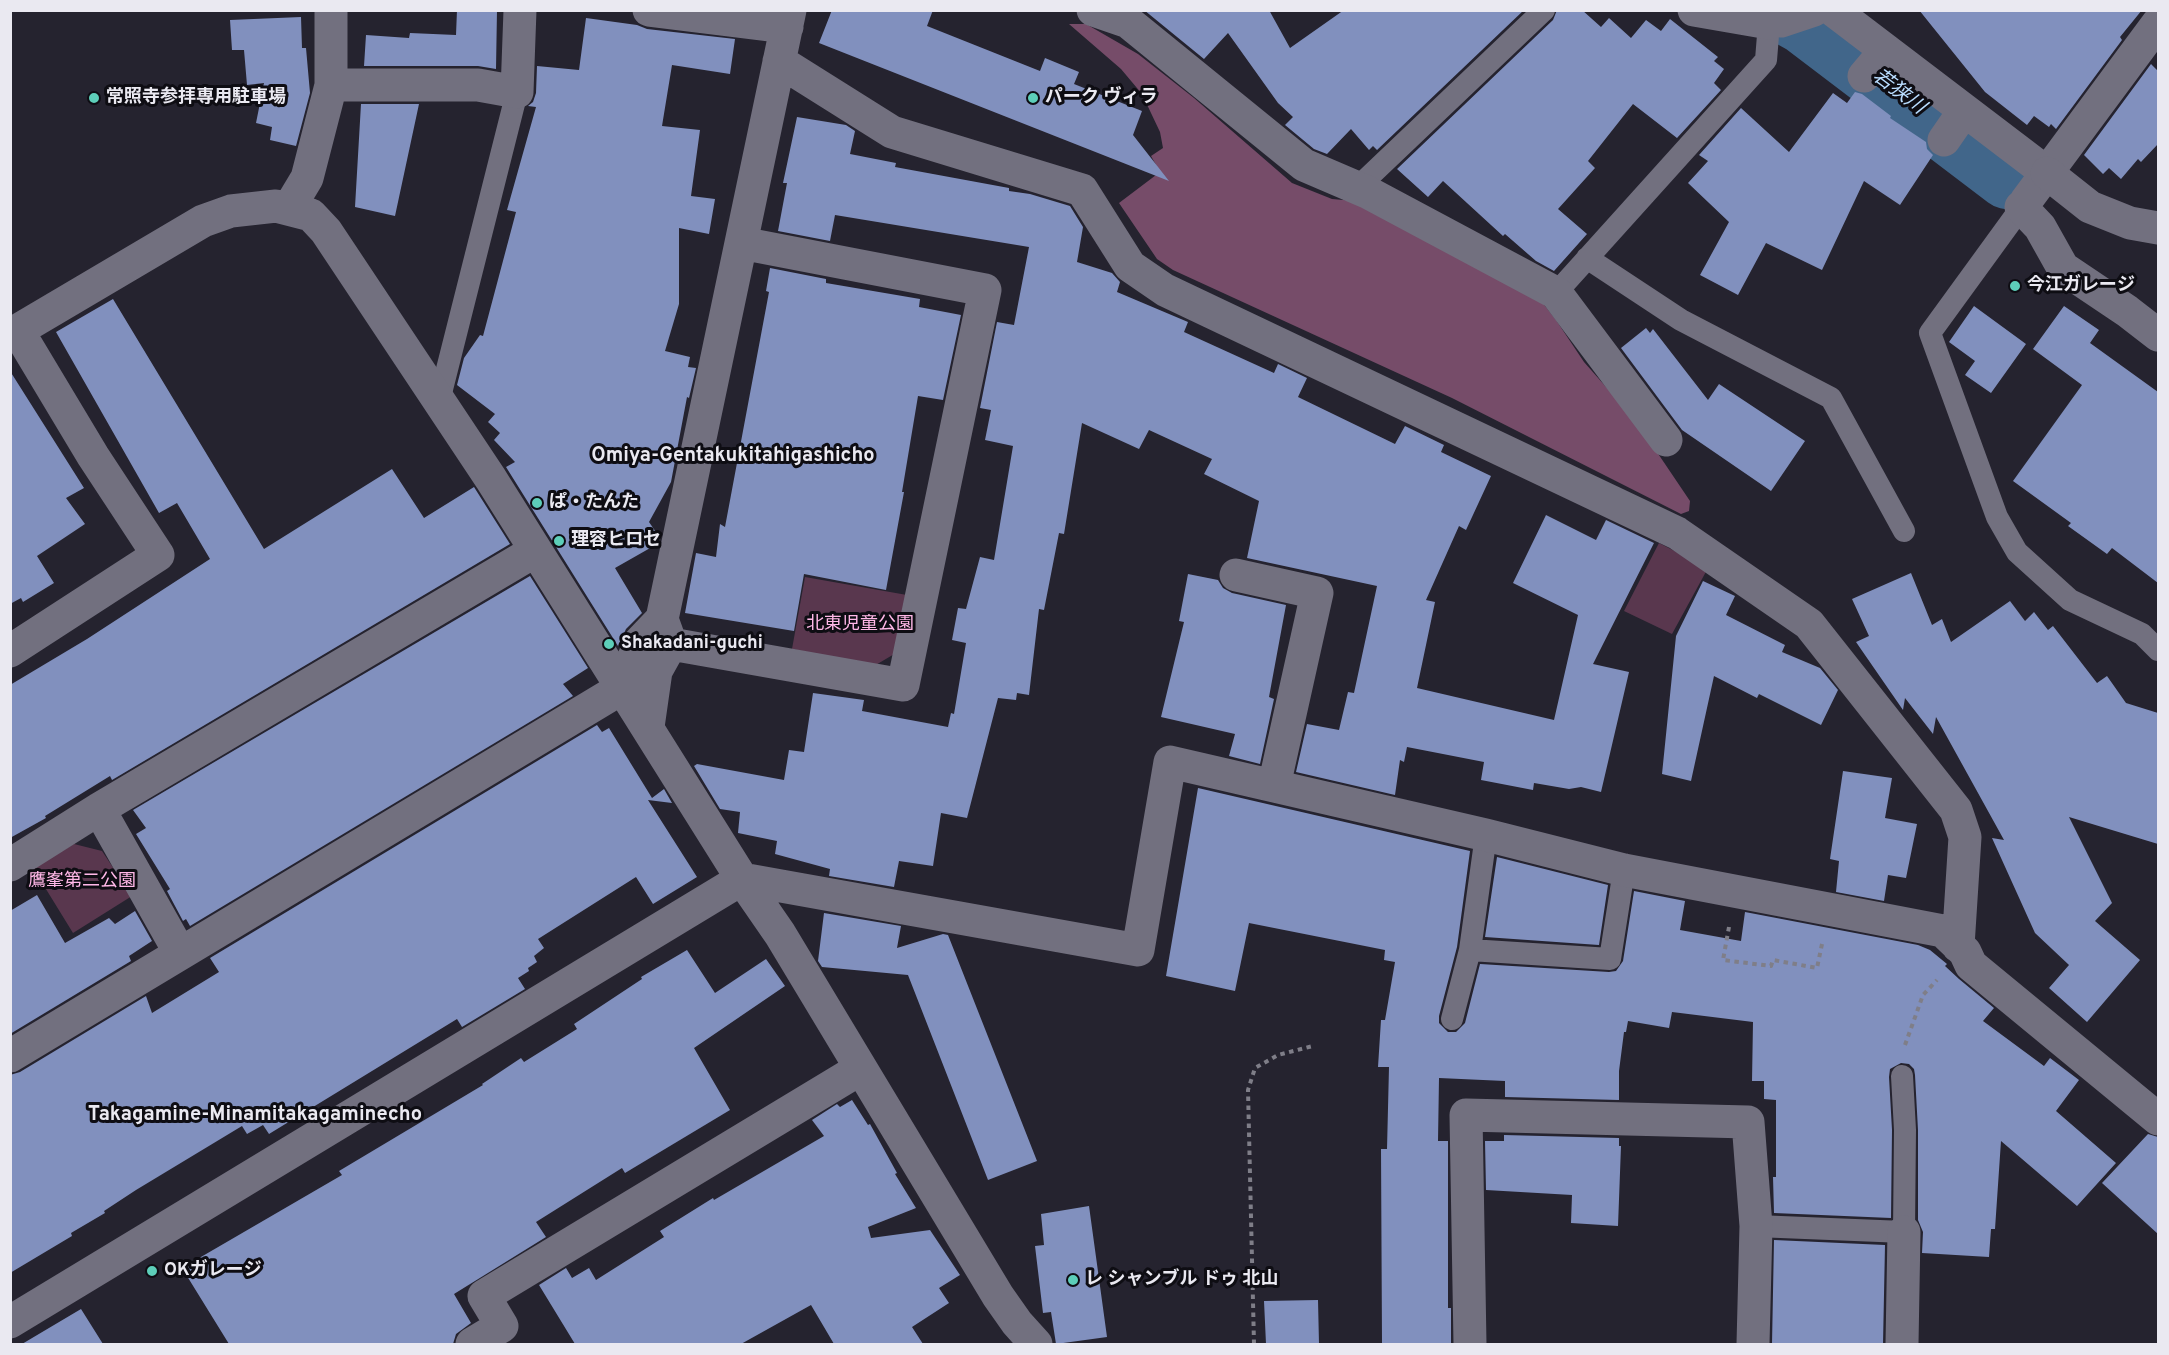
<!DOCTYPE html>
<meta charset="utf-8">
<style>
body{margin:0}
#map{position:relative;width:2169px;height:1355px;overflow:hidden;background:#25232f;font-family:Overpass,sans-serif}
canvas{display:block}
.frame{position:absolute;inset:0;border:12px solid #eae9f1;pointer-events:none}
</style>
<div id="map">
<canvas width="2169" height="1355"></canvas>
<div class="frame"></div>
</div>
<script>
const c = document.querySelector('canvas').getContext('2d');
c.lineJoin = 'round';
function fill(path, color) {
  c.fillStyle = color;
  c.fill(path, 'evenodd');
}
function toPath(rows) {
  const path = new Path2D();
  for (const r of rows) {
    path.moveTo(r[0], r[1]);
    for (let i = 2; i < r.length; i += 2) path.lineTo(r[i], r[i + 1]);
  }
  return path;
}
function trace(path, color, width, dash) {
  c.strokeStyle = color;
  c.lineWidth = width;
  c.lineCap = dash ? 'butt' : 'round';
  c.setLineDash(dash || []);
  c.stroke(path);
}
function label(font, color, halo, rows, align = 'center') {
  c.font = font + ' Overpass,"Noto Sans JP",sans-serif';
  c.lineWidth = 6;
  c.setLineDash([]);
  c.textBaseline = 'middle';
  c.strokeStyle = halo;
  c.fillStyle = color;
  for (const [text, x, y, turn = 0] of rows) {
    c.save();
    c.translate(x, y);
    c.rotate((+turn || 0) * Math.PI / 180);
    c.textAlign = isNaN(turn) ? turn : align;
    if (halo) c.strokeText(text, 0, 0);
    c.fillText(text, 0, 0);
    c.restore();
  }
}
fill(toPath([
 [1659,543,1708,568,1672,634,1624,611],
 [805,577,907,595,896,653,874,666,792,649],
 [74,844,102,851,132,896,73,933,33,868]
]), '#59374e');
fill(toPath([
 [1069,24,1086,24,1138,54,1194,98,1292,183,1332,199,1355,201,1542,302,1556,320,1584,362,1636,421,1690,501,1689,511,1681,514,1452,398,1173,270,1157,259,1119,203,1160,172,1151,156,1163,148,1160,132,1142,94,1121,69]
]), '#764c69');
trace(toPath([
 [1787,10,1805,20,2009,175]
]), '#41668a', 69);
fill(toPath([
 [457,10,497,10,496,69,478,66,364,66,366,35,409,38,410,33,456,35],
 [832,10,933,10,927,26,1040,71,1045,58,1079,72,1074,84,1142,111,1133,135,1169,181,819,43],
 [1144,10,1269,10,1290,48,1344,10,1524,10,1377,150,1373,146,1369,150,1351,129,1327,154,1314,149,1285,125,1293,117,1278,103,1228,33,1204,59],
 [1557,10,1582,10,1601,27,1609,18,1631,38,1646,20,1661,31,1670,19,1718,57,1714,61,1724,69,1714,83,1721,90,1677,138,1633,104,1588,161,1595,168,1558,209,1587,234,1554,271,1536,261,1505,234,1503,236,1443,181,1428,197,1397,169,1553,20],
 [1919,10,2142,10,2120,37,2122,40,2056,129,2051,124,2049,127,2034,116,2027,125,1985,92],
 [301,17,302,48,306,48,310,93,296,146,270,140,272,127,256,123,264,83,247,85,244,50,232,50,230,20],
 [586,18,637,25,647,29,735,39,730,74,672,65,662,126,700,130,691,196,715,199,709,234,679,228,679,304,665,351,690,357,688,367,696,368,689,398,687,397,671,482,649,522,660,538,659,543,615,568,642,613,626,629,618,646,506,467,515,462,494,440,500,433,488,422,495,414,457,385,464,358,480,335,483,336,516,212,507,210,536,107,528,106,533,102,536,93,537,66,579,70],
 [2151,64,2158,71,2158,144,2141,162,2138,159,2121,179,2109,168,2103,174,2084,155],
 [1855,92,1862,94,1891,116,1890,118,1926,142,1927,149,1933,155,1900,205,1864,181,1822,270,1766,243,1738,295,1700,275,1729,222,1688,183,1708,161,1699,155,1741,108,1789,152,1833,93,1847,103],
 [361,104,419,104,395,216,355,207],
 [797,117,846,125,855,131,850,154,896,163,895,167,1009,188,1009,191,1030,194,1070,206,1083,227,1077,262,1112,273,1120,282,1117,292,1188,322,1184,332,1274,373,1278,364,1307,378,1298,397,1395,444,1405,426,1444,445,1441,452,1491,476,1466,530,1459,526,1426,600,1435,602,1417,688,1554,720,1578,615,1513,583,1546,515,1596,540,1606,520,1654,543,1593,664,1629,672,1601,792,1581,787,1569,789,1534,783,1533,790,1481,780,1484,762,1407,747,1404,762,1400,760,1395,795,1296,772,1307,724,1339,730,1348,692,1354,693,1377,586,1247,558,1259,501,1204,474,1212,459,1149,430,1139,449,1082,423,1064,534,1059,533,1044,610,1039,609,1029,695,1017,693,1016,700,998,698,967,818,941,813,933,866,899,861,894,887,829,876,830,869,775,854,777,841,738,833,740,812,720,809,694,766,697,764,784,780,789,750,804,752,813,693,864,700,862,711,948,727,951,713,954,714,966,643,952,640,958,608,966,609,980,557,994,560,1013,446,985,440,991,410,980,408,997,322,1014,325,1029,247,835,215,830,241,778,231,787,183,783,183],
 [770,268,826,279,826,283,920,299,919,307,961,315,943,400,918,396,902,492,904,492,886,590,804,574,794,631,685,613,696,553,716,557,720,524,725,527,769,292,766,291],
 [113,299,264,549,392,469,424,518,474,487,510,544,112,780,110,776,45,816,46,818,10,838,10,685,87,639,210,559,177,503,159,513,56,332],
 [1974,306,2026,344,1991,393,1965,375,1975,361,1949,342],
 [2064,306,2099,330,2090,343,2158,392,2158,583,2112,548,2107,554,2068,526,2071,523,2013,481,2082,385,2033,349],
 [1646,328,1650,333,1653,329,1708,400,1719,384,1805,441,1771,491,1682,430,1621,348],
 [10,371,84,488,66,498,85,524,37,556,54,583,23,602,21,598,10,604],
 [1911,573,1932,625,1942,619,1951,642,2010,601,2025,621,2034,612,2048,630,2053,626,2097,683,2107,676,2126,703,2158,713,2158,844,2069,817,2112,903,2095,921,2140,960,2087,1022,2049,988,2069,965,2035,933,1992,838,2004,840,1936,717,1933,734,1905,698,1903,710,1856,642,1869,636,1852,599],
 [1188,574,1218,580,1223,588,1232,593,1286,605,1269,697,1274,699,1260,764,1229,756,1235,734,1161,717,1184,622,1179,621],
 [530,576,588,668,563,684,573,696,190,926,186,919,183,921,167,891,170,889,136,834,146,828,133,810],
 [1703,581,1735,596,1726,615,1785,645,1782,652,1820,668,1838,690,1821,725,1759,694,1757,698,1714,676,1691,781,1662,774,1676,636],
 [597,725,602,732,609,728,652,798,664,789,672,803,648,800,697,877,653,904,636,877,538,939,544,948,534,956,537,962,528,968,529,971,518,978,525,989,462,1027,457,1019,269,1134,263,1125,247,1134,242,1126,136,1190,104,1211,105,1213,71,1233,72,1236,10,1273,10,1075,20,1072,146,996,152,1013,219,972,210,958],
 [1843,771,1892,778,1885,818,1917,824,1906,878,1888,875,1884,901,1836,892,1839,861,1830,859],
 [1198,788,1470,851,1457,947,1439,1016,1439,1023,1448,1032,1456,1032,1465,1023,1480,964,1609,972,1616,971,1623,961,1634,891,1685,901,1680,930,1741,941,1745,912,1918,945,1930,950,1947,964,1945,966,1959,979,1994,1008,1983,1021,2044,1066,2050,1058,2079,1080,2056,1111,2116,1163,2077,1206,2001,1141,1995,1229,1991,1229,1989,1257,1922,1253,1923,1232,1918,1220,1918,1130,1915,1075,1914,1069,1909,1064,1901,1063,1890,1069,1889,1077,1892,1130,1891,1218,1774,1213,1773,1177,1776,1177,1776,1100,1764,1099,1764,1081,1752,1081,1753,1022,1672,1012,1669,1028,1628,1021,1626,1032,1624,1032,1619,1071,1619,1100,1505,1097,1505,1081,1439,1078,1438,1141,1448,1141,1448,1308,1451,1308,1451,1344,1382,1344,1381,1149,1387,1149,1389,1067,1378,1067,1381,1020,1385,1020,1395,962,1384,960,1385,950,1249,923,1235,991,1166,976],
 [1497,857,1608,885,1599,945,1485,937],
 [37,895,65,943,109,918,115,924,135,911,152,941,129,956,131,961,10,1034,10,911],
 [824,913,901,926,897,948,943,934,948,935,1037,1161,988,1180,908,975,822,967,818,961],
 [687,950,715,993,766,959,785,986,694,1048,730,1110,625,1173,622,1168,536,1222,546,1237,454,1294,471,1323,456,1334,453,1344,229,1344,182,1268,342,1175,339,1171,483,1085,482,1084,521,1058,524,1062,577,1029,574,1024,642,979,641,977],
 [852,1100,868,1125,870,1124,897,1173,895,1174,916,1208,868,1227,871,1238,930,1230,960,1275,939,1288,949,1303,912,1327,923,1344,834,1344,811,1305,741,1344,575,1344,539,1285,566,1268,572,1278,589,1268,596,1280,664,1237,660,1231,713,1198,714,1200,824,1136,812,1120,837,1104,840,1107],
 [2148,1134,2158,1137,2158,1234,2102,1183],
 [1504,1135,1619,1138,1619,1146,1621,1146,1618,1226,1571,1223,1572,1195,1486,1190,1485,1141,1504,1141],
 [1089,1206,1107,1337,1056,1344,1051,1312,1043,1313,1035,1246,1044,1245,1041,1214],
 [1774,1240,1885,1245,1883,1344,1772,1344],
 [1318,1300,1319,1344,1266,1344,1264,1301],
 [81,1309,103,1344,22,1344]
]), '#8190be');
trace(toPath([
 [1729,927,1723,960,1771,966,1773,960,1817,968,1822,944],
 [1905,1045,1923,995,1937,980],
 [1254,1344,1248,1090,1255,1068,1278,1055,1313,1046]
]), '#7f7e88', 4, [4.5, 4.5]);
trace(toPath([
 [1357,188,1544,10],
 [2026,201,1930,333,1997,517,2017,552,2070,600,2142,634,2158,650],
 [1587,258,1681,320,1831,398,1904,531],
 [1556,293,1766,60,1769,23,1781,21],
 [439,401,517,92],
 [1486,835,1470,950,1610,959,1624,870],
 [1452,1019,1470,950],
 [1756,1226,1904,1232,1905,1130,1902,1076]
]), '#72707f', 22);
trace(toPath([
 [1902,1344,1904,1232]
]), '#72707f', 33);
trace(toPath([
 [649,10,787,27],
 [1093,10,1128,22,1304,165,1367,192,1556,293,1666,440],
 [1694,10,1769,23],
 [1833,10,2047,173],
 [1781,21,1814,10],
 [779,61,892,132,1082,190,1130,266,1165,290,1677,533,1809,624,1956,810,1965,837,1958,946],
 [1864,76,1885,51],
 [331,85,478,85,517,92,520,10],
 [1944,140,1964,111],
 [2026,201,2158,23],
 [2021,207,2040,227,2063,268,2127,311,2158,335],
 [289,208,307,178,331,85,331,10],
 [10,335,203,221,231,211,276,206,311,215,326,231,491,479,742,879,780,934,998,1296,1017,1323,1036,1344],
 [1236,575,1317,593,1274,786],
 [671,644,903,685,985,290,741,243],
 [10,651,158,555,93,456,18,331],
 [648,727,656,671,671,644,662,619,790,10],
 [99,809,180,953],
 [10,865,99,809,535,551],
 [10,1056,622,688,640,642,662,619],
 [10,1322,742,879,1138,950,1170,762,1486,835,1624,870,1943,931,1965,952,1971,965,2158,1119],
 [472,1344,502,1326,484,1296,860,1069],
 [1470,1344,1466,1115,1748,1122,1756,1226,1753,1344]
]), '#72707f', 33);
trace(toPath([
 [2047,173,2090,207,2130,223,2158,228]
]), '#72707f', 33);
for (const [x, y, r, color] of [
 [94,98,6,"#5dceb9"],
 [1033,98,6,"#5dceb9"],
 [2015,286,6,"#5dceb9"],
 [537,503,6,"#5dceb9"],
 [559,541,6,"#5dceb9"],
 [609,644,6,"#5dceb9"],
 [152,1271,6,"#5dceb9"],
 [1073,1280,6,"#5dceb9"]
]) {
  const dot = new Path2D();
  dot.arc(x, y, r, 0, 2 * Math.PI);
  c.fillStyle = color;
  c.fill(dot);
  trace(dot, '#0e0d13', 2);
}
label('bold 18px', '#eae9f1', '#0e0d13', [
 ["常照寺参拝専用駐車場",106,98],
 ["パーク ヴィラ",1045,98],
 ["今江ガレージ",2027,286],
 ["ぱ・たんた",549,503],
 ["理容ヒロセ",571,541],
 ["Shakadani-guchi",621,644],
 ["OKガレージ",164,1271],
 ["レ シャンブル ドゥ 北山",1085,1280]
], 'left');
label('18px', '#ffb8e7', '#0e0d13', [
 ["北東児童公園",860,625],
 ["鷹峯第二公園",82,882]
]);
label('italic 20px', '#b9ddff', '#0e0d13', [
 ["若狭川",1898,93,37]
]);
label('bold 20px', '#eae9f1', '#0e0d13', [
 ["Omiya-Gentakukitahigashicho",733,457],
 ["Takagamine-Minamitakagaminecho",255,1116]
]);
</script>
